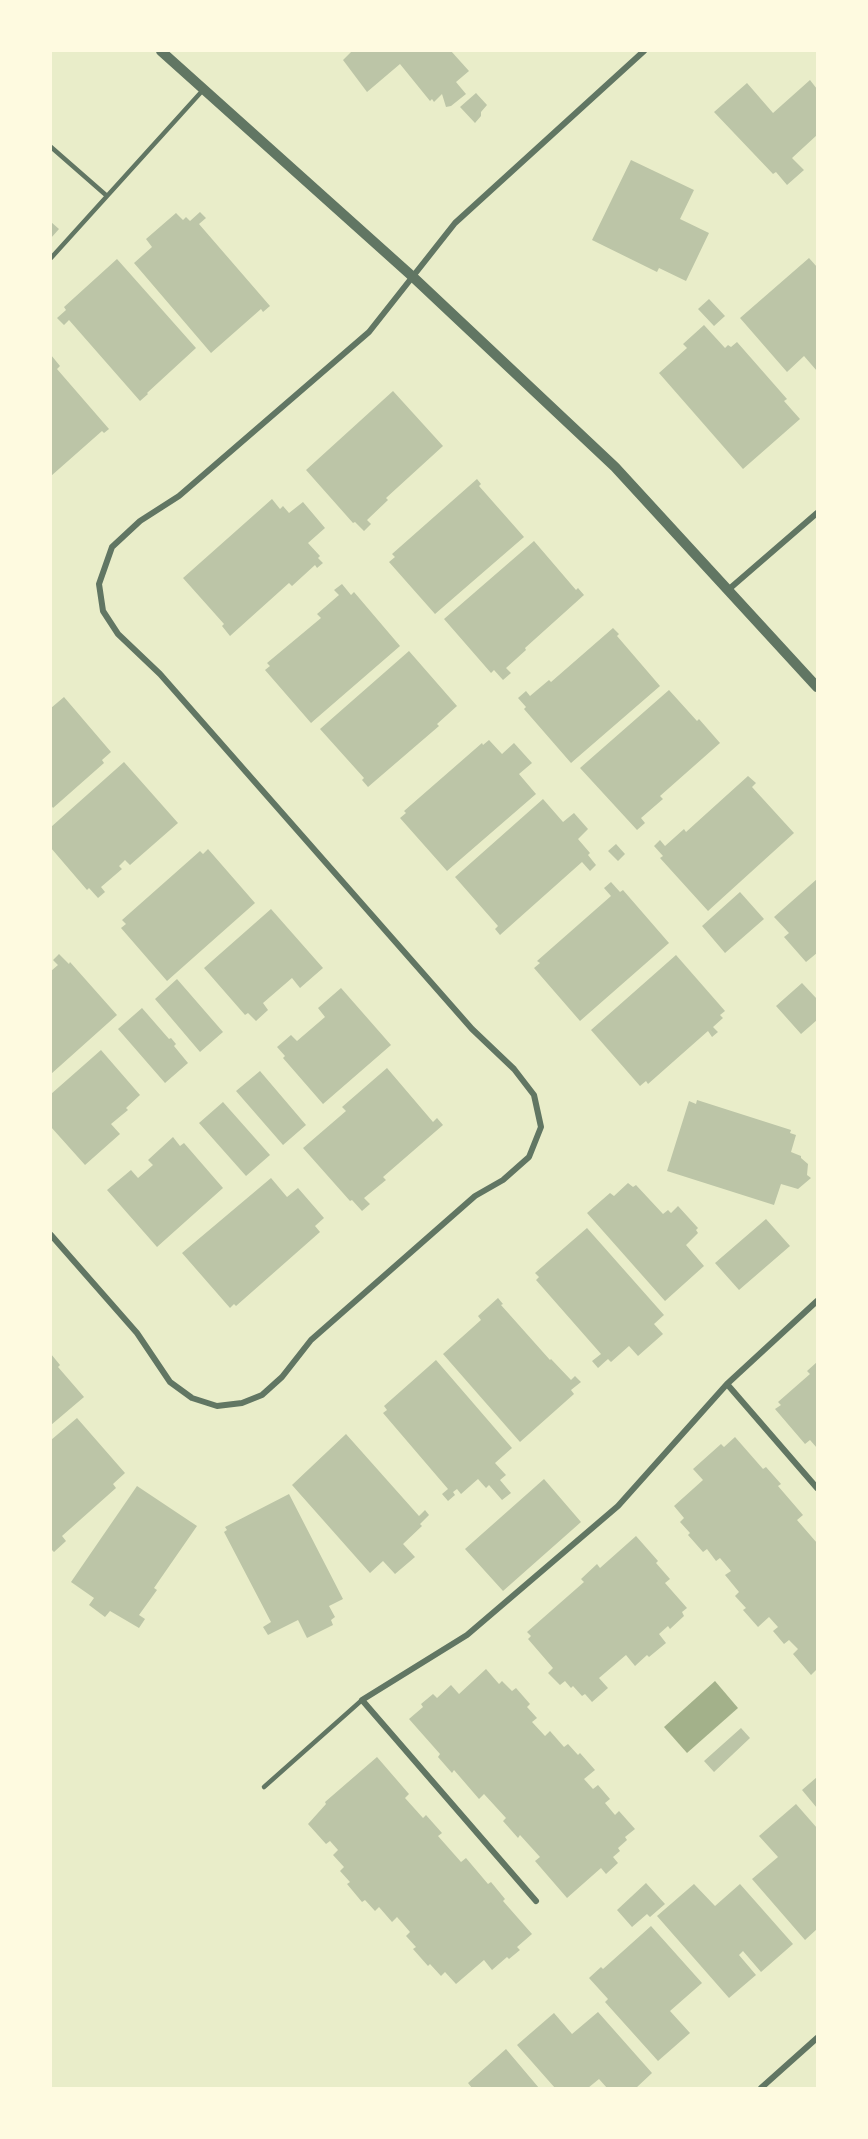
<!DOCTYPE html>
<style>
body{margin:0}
#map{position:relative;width:868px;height:2139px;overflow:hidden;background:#e9edc9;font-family:Merriweather,serif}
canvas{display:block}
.frame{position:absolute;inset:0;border:52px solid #fefae0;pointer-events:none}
</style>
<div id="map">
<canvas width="868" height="2139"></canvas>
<div class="frame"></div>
</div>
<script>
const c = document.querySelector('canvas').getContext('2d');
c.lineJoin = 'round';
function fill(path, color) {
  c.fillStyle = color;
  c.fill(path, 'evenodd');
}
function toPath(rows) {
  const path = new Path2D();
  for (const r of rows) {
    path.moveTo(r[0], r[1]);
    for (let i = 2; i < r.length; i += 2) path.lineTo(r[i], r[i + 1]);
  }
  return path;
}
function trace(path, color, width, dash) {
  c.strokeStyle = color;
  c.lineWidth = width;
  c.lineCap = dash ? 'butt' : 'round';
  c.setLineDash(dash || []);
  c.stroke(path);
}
fill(toPath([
 [715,1681,738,1708,687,1753,664,1727]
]), '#a3b18a');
fill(toPath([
 [352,51,451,51,469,71,456,82,466,94,451,106,446,107,442,94,434,102,432,99,430,101,400,64,367,92,343,60],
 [810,80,817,89,817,135,792,158,804,170,787,185,776,172,773,174,714,112,747,83,773,113],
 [476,93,487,105,481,112,481,116,475,123,460,107],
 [631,160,694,190,680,219,709,233,686,281,659,268,657,272,592,240],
 [200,212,206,218,199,224,270,306,263,312,261,309,211,353,134,263,152,247,146,239,176,213,183,220,186,217,190,221],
 [51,222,59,229,51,238],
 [809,258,817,267,817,371,804,356,787,372,740,318],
 [117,259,196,348,147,393,148,394,140,401,69,320,64,325,57,318,66,310,64,307],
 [709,299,725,316,714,326,698,309],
 [704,325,725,348,728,345,731,347,737,342,787,399,784,401,800,419,743,469,659,373,687,348,683,344],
 [51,355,60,366,57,369,109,429,104,433,102,431,51,476],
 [393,391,443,446,386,498,388,500,367,520,371,524,364,531,355,522,353,523,306,470],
 [477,479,481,484,479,486,524,537,435,614,389,562,395,557,392,554],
 [272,499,280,509,283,506,289,513,303,502,325,528,308,543,320,556,318,558,323,563,317,568,315,565,292,586,289,583,230,636,222,626,224,624,183,578],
 [534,541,576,590,578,588,584,595,525,648,526,650,506,668,511,673,503,680,494,670,491,673,444,619],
 [342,584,351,595,354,592,400,646,311,723,265,670,270,666,267,663,321,618,317,614,339,595,334,590],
 [613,628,619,634,617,636,660,686,571,763,524,709,526,707,518,698,526,691,530,696,549,680,551,682],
 [409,651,457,706,437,724,439,726,368,787,362,780,364,778,320,729],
 [669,690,697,721,699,719,720,743,660,796,663,799,641,818,645,823,637,830,580,768],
 [64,697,111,752,102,760,104,763,53,808,51,805,51,708],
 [489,740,502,754,514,743,532,763,519,774,536,794,447,871,400,818,406,813,404,811,482,743,483,745],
 [124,762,178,823,130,865,125,860,119,866,122,869,101,887,105,892,98,898,89,888,87,890,51,848,51,827],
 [748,776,756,783,752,787,794,833,708,911,660,858,663,856,654,846,660,840,665,846,684,829,686,832],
 [543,799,563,822,574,813,588,829,578,839,590,853,588,855,596,865,590,871,582,862,500,935,495,929,498,926,455,877],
 [616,844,625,854,618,861,608,851],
 [208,849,255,903,167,981,121,928,126,924,122,920,200,851,203,854],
 [817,879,817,953,806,962,784,937,789,933,774,917],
 [611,882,620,892,623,890,669,943,580,1021,534,968,540,963,537,961,611,896,604,888],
 [740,892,764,919,725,953,702,926],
 [271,909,323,968,300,988,292,978,263,1003,268,1010,256,1021,248,1013,245,1015,204,968],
 [59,954,69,964,70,962,117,1015,51,1074,51,971,58,965,53,960],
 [676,955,725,1011,720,1015,723,1018,713,1027,718,1032,712,1037,708,1031,648,1084,646,1081,640,1086,591,1030],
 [177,979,223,1032,200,1052,155,999],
 [802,983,817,999,817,1020,801,1034,776,1006],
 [341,988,391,1045,323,1104,283,1058,285,1056,277,1047,291,1035,297,1041,325,1017,318,1008],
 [142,1008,169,1039,171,1038,176,1044,174,1046,188,1063,165,1083,118,1029],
 [101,1050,140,1095,126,1108,128,1110,111,1124,120,1134,85,1165,51,1127,51,1094],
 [387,1068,433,1122,437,1118,443,1125,383,1177,386,1180,364,1198,370,1204,362,1211,352,1200,350,1201,303,1148,346,1111,342,1107],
 [260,1071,306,1125,283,1145,236,1091],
 [697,1100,791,1130,790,1133,796,1135,791,1152,801,1156,801,1158,808,1164,807,1175,811,1178,798,1189,781,1184,774,1205,667,1171,689,1101,696,1104],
 [223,1102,270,1155,246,1176,199,1123],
 [173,1137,180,1146,184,1143,223,1188,157,1247,107,1190,131,1170,138,1178,153,1165,148,1160],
 [271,1178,287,1197,298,1188,324,1218,315,1226,320,1232,236,1306,234,1304,230,1308,182,1253],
 [628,1183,633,1187,636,1185,663,1214,668,1210,671,1213,678,1206,698,1228,696,1230,698,1233,686,1245,704,1266,665,1301,587,1213,610,1193,614,1196],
 [766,1219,790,1246,739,1290,715,1263],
 [587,1228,664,1315,654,1324,663,1334,638,1356,629,1346,611,1362,608,1359,598,1368,592,1361,601,1354,536,1280,539,1277,535,1273],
 [498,1298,503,1304,501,1305,550,1360,551,1359,571,1380,575,1376,581,1382,571,1390,574,1394,520,1442,443,1354,481,1320,478,1316],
 [51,1354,60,1365,58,1367,84,1397,51,1425],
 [436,1360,512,1448,495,1463,506,1475,500,1480,511,1493,502,1500,489,1485,486,1488,478,1479,461,1494,457,1489,453,1492,455,1495,448,1501,442,1494,448,1489,383,1413,387,1410,384,1406],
 [817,1362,817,1448,810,1440,805,1444,775,1409,781,1405,778,1402,810,1374,807,1371],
 [77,1418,125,1473,113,1484,116,1488,62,1536,66,1541,54,1552,51,1549,51,1440],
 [346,1434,419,1516,425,1510,429,1515,420,1524,422,1526,403,1544,415,1557,395,1574,383,1561,370,1573,292,1485],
 [735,1437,763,1469,766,1467,781,1484,778,1486,803,1515,797,1520,817,1543,817,1669,811,1675,793,1654,798,1649,789,1640,784,1644,773,1631,778,1627,769,1617,758,1627,743,1610,746,1608,735,1596,739,1592,725,1575,731,1571,720,1558,716,1561,707,1549,703,1552,688,1535,690,1533,680,1522,684,1518,674,1506,703,1480,693,1469,721,1444,724,1447],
 [544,1479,581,1522,503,1591,465,1549],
 [137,1486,197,1526,154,1588,157,1590,139,1615,145,1619,139,1628,110,1611,105,1617,89,1605,94,1598,71,1582],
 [289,1494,343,1599,329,1606,335,1617,331,1620,333,1625,307,1638,298,1620,268,1635,263,1627,271,1622,224,1532,227,1530,225,1527],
 [636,1536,658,1561,656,1563,670,1579,665,1583,687,1608,682,1612,684,1616,670,1629,668,1626,659,1634,666,1643,649,1657,647,1655,635,1666,626,1655,599,1678,608,1688,592,1702,585,1694,582,1696,573,1686,571,1688,565,1681,560,1685,548,1673,553,1668,528,1639,531,1636,527,1632,584,1582,581,1579,597,1564,600,1568],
 [486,1669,499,1684,502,1681,512,1691,516,1688,530,1704,527,1707,537,1718,532,1722,545,1736,550,1731,564,1747,568,1744,578,1755,580,1753,595,1770,584,1779,593,1789,598,1785,610,1799,605,1803,615,1815,619,1811,635,1829,625,1837,627,1840,618,1848,620,1851,613,1857,618,1863,606,1874,601,1868,567,1898,535,1861,540,1857,520,1835,518,1838,503,1821,506,1818,484,1794,479,1799,454,1770,452,1773,438,1757,440,1754,409,1719,423,1707,421,1704,433,1694,437,1698,451,1685,459,1694],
 [741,1728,750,1738,714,1772,704,1761],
 [377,1757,409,1794,405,1798,423,1818,426,1815,442,1833,438,1836,461,1862,466,1858,488,1884,491,1882,505,1899,503,1901,532,1934,517,1947,520,1950,509,1959,507,1957,492,1970,484,1960,456,1984,445,1972,441,1976,430,1964,428,1966,413,1949,416,1947,406,1936,410,1932,397,1917,392,1922,379,1907,375,1911,365,1900,362,1902,347,1884,350,1882,340,1871,344,1867,333,1855,338,1850,330,1841,326,1844,308,1824,326,1804,325,1802],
 [817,1777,817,1808,802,1790],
 [796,1804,817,1828,817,1929,805,1940,752,1879,778,1857,759,1836],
 [646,1883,665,1904,650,1917,647,1914,632,1927,617,1910],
 [694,1884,715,1906,740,1884,793,1944,761,1972,743,1951,739,1955,756,1975,729,1998,657,1916],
 [651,1926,702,1983,670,2011,690,2033,658,2061,605,2002,608,1999,589,1978,601,1967,603,1969],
 [598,2012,652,2073,636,2088,607,2088,599,2079,588,2088,555,2088,517,2045,554,2013,572,2034],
 [506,2049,539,2088,472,2088,468,2083]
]), '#bcc5a7');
trace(toPath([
 [51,147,107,196],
 [51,258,203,90],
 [264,1787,362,1700]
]), '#617663', 4.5);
trace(toPath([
 [728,590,817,513],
 [51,1235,137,1333,170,1382,192,1398,217,1406,242,1403,262,1395,282,1377,311,1340,475,1196,503,1180,529,1157,541,1127,534,1095,514,1069,472,1029,160,674,118,634,103,611,99,584,112,547,140,521,179,496,369,332,455,223,644,51],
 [727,1384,817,1488],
 [536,1901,362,1700,467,1635,618,1506,727,1384,817,1301],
 [761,2088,817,2038]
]), '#617663', 6);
trace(toPath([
 [161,51,413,277,615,467,817,687]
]), '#617663', 10);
</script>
